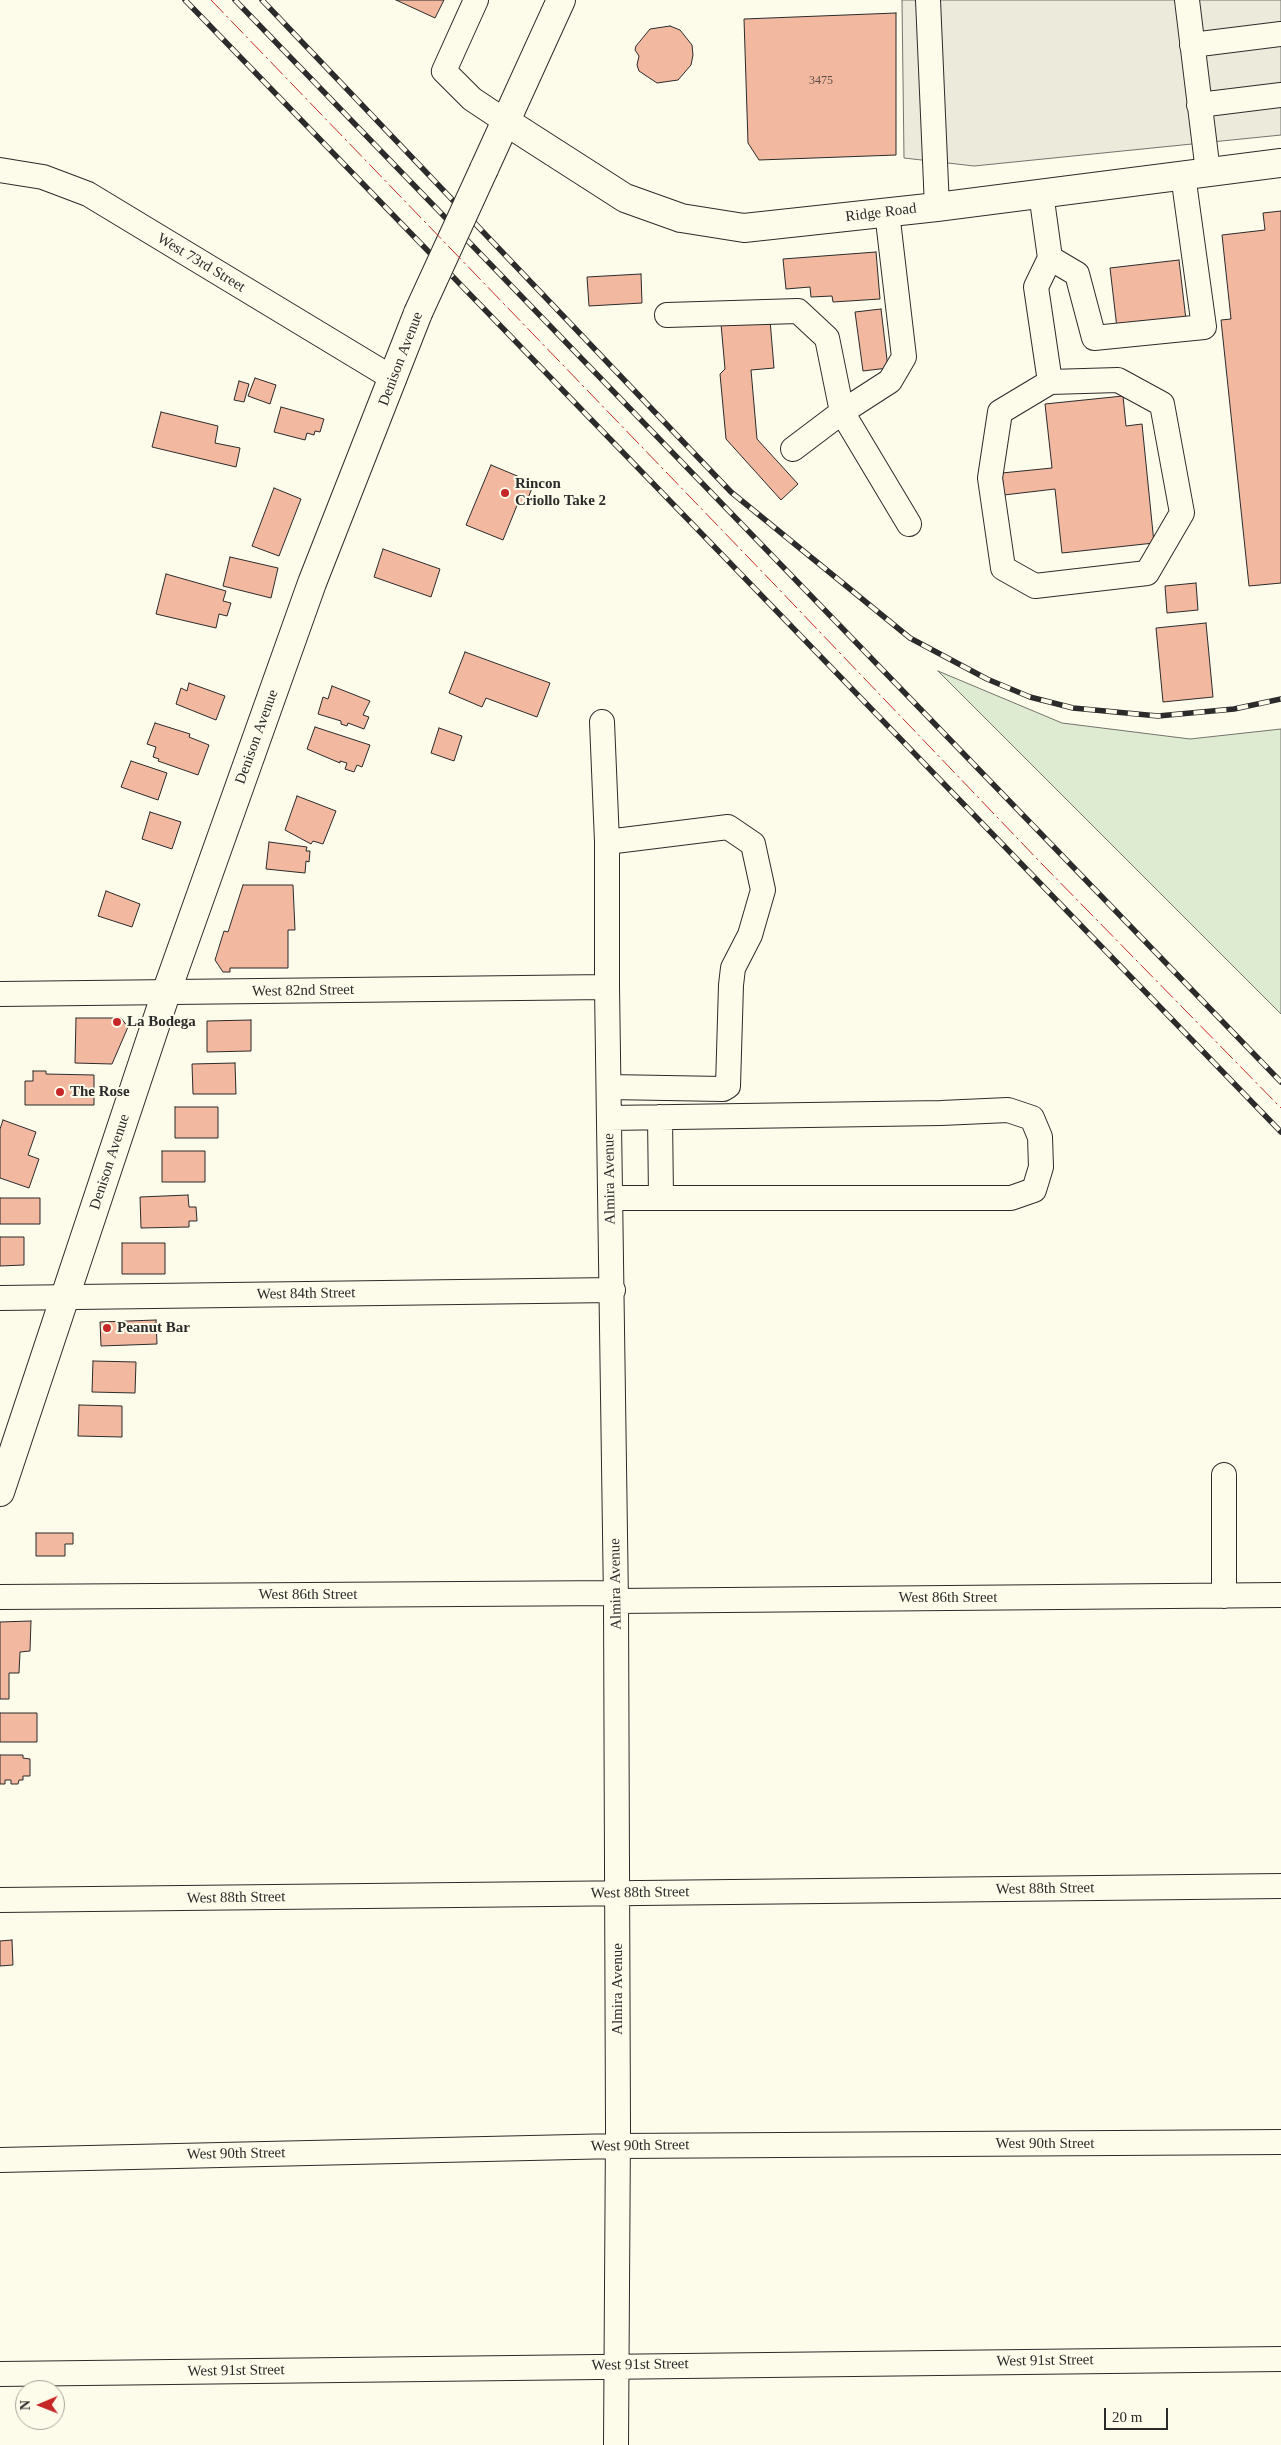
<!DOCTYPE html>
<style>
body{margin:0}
#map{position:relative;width:1281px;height:2445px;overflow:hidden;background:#fdfbea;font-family:Georgia,serif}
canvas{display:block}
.north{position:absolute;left:15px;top:2380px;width:50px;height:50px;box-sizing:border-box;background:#fdfbea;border:1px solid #a9a89e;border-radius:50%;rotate:269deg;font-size:14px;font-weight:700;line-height:20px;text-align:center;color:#2b2b2b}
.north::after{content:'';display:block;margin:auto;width:18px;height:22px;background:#c62828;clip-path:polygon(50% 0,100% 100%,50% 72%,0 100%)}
.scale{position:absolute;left:1104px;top:2408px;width:64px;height:22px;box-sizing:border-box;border:2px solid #2b2b2b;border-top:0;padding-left:6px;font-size:15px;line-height:18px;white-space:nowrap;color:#2b2b2b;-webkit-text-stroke:4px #fdfbea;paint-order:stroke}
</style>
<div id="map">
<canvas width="1281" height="2445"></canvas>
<div class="north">N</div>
<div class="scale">20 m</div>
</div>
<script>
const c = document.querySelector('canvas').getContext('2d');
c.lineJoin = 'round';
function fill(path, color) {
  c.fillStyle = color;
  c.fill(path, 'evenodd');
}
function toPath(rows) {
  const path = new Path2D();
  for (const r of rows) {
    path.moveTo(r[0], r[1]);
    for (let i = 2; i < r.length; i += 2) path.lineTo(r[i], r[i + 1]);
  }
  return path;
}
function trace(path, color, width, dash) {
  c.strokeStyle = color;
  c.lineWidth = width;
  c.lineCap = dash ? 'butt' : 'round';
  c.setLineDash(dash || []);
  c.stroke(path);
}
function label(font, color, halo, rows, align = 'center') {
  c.font = font + ' Georgia,serif';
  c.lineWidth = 4;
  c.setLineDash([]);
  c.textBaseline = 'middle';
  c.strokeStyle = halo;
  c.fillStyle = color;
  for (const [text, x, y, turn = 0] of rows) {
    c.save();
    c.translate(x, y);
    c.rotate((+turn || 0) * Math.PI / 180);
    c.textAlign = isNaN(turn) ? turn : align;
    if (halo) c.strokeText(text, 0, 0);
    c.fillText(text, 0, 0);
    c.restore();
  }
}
const green = toPath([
 [938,671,1062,723,1190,739,1281,729,1281,1014,938,671]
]);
fill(green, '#deebd1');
trace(green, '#74746e', 1);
const parking = toPath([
 [902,0,1281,0,1281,135,974,166,904,158,902,0]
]);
fill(parking, '#eceadb');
trace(parking, '#74746e', 1);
const building = toPath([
 [396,0,444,0,435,18,396,0],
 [896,13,896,155,759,160,748,143,744,19,896,13],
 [670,26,680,30,692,45,693,55,691,65,678,80,657,83,639,71,637,65,639,56,635,50,636,46,650,29,670,26],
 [1281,211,1281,583,1249,586,1221,320,1231,319,1222,235,1265,230,1263,213,1281,211],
 [876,252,880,299,833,302,832,296,811,297,810,287,786,289,783,259,876,252],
 [1179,260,1186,320,1117,328,1110,268,1179,260],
 [641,274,642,303,589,306,587,277,641,274],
 [881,309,888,368,863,371,855,312,881,309],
 [770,320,774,368,751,370,757,439,798,484,781,500,726,439,720,374,725,369,721,324,770,320],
 [255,378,276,385,270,404,248,396,255,378],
 [239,381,249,384,244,402,234,400,239,381],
 [1123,396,1126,426,1142,424,1154,543,1062,553,1055,489,1004,495,1002,473,1052,468,1045,404,1123,396],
 [281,407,324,419,320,432,315,431,314,435,307,433,305,440,274,432,281,407],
 [161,412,218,426,215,443,240,448,236,467,152,447,161,412],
 [491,465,534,483,525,506,518,503,503,540,466,525,491,465],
 [274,488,301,499,279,556,252,546,274,488],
 [383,549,440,569,431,597,374,577,383,549],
 [230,557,278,568,271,598,223,586,230,557],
 [166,574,226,591,223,601,231,603,227,616,219,614,216,628,156,614,166,574],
 [1196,583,1198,610,1167,613,1165,586,1196,583],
 [1206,623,1213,697,1163,702,1156,628,1206,623],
 [465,652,550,683,537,717,486,698,482,707,449,693,465,652],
 [189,683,225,696,216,720,176,704,181,688,187,691,189,683],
 [332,686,370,701,363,715,369,717,364,729,348,723,347,726,341,724,341,721,318,714,323,697,328,699,332,686],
 [155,723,190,734,189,737,209,745,198,775,158,761,159,759,153,757,156,747,147,744,155,723],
 [315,727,370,745,362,767,357,765,354,772,345,769,347,763,340,761,340,763,307,749,315,727],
 [439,728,462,736,454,761,431,753,439,728],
 [131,761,167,773,158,800,121,787,131,761],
 [297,796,336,811,323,844,313,841,311,844,285,830,297,796],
 [150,812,181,822,172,849,142,839,150,812],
 [269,842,307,847,306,851,310,851,309,862,306,861,305,873,266,869,269,842],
 [243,885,293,885,295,930,288,930,288,968,230,968,230,972,223,972,215,960,224,931,228,932,243,885],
 [106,891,140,904,132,927,98,916,106,891],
 [76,1018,121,1018,128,1027,112,1064,75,1063,76,1018],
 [251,1020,251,1051,207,1052,207,1021,251,1020],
 [235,1063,236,1094,193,1094,192,1064,235,1063],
 [33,1071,46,1071,46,1074,94,1075,94,1105,25,1105,25,1081,33,1081,33,1071],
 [175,1107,218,1107,218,1138,175,1138,175,1107],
 [3,1120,36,1132,28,1155,39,1159,29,1188,0,1178,0,1129,3,1120],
 [162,1151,205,1151,205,1182,162,1182,162,1151],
 [188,1195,189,1207,196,1207,197,1221,189,1221,189,1227,141,1228,140,1197,188,1195],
 [0,1198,40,1198,40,1224,0,1224,0,1198],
 [0,1237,24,1237,24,1265,0,1266,0,1237],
 [122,1243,165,1243,165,1274,122,1274,122,1243],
 [156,1320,157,1344,101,1346,100,1322,156,1320],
 [93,1361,136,1362,135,1393,92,1392,93,1361],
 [79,1405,122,1406,122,1437,78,1436,79,1405],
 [36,1533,73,1533,73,1544,65,1544,65,1556,36,1556,36,1533],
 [31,1621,30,1651,20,1652,19,1673,9,1673,9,1699,0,1699,0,1622,31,1621],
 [0,1713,37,1713,37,1742,0,1742,0,1713],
 [0,1755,23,1755,23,1758,30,1759,30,1776,23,1776,23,1780,19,1780,18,1784,11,1784,11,1780,5,1780,5,1784,0,1784,0,1755],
 [12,1940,13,1965,0,1966,0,1941,12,1940]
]);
fill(building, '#f2b8a0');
trace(building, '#2b2b2b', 1);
const minor = toPath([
 [476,0,444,71,472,99,505,121],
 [928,0,937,207],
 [1187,0,1208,172],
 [1192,45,1281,34],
 [1199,105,1281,95],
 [0,170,43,177,88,194,394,379],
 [1041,193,1050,258,1036,287,1050,382,1118,380,1162,404,1182,513,1147,573,1035,586,1003,568,990,478,1000,412,1050,382],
 [887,212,904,357,890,381,842,412,909,524],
 [1050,258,1077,274,1094,338,1204,327,1183,175],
 [667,315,798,311,827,338,842,412,793,449],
 [602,722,607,842,607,987,616,1601,618,2129,616,2445],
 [607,842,728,827,753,844,763,890,750,935,733,968,731,985,728,1086,723,1089,609,1087],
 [0,994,607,987],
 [660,1117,661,1197],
 [609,1118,941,1113,1008,1110,1032,1118,1040,1137,1041,1167,1034,1190,1011,1198,611,1198],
 [0,1298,613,1290],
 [1224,1596,1224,1475],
 [0,1597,616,1593],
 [616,1601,1281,1595],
 [0,1900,1281,1886],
 [0,2160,618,2146,1281,2142],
 [0,2374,1281,2359]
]);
const major = toPath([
 [505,121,625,198,681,218,744,228,937,207,1281,163],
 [484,169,561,0],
 [0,1492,166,993,312,583,418,313]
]);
trace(minor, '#2b2b2b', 26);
trace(major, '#2b2b2b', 30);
trace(minor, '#fdfbea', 24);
trace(major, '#fdfbea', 28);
const rail = toPath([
 [185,0,1281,1132],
 [235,0,1281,1082],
 [262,0,731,492,910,638,987,679,1030,697,1073,708,1158,716,1234,709,1281,699]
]);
trace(rail, '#2b2b2b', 5.5);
trace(rail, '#fdfbea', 4, [11]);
const majorBridge = toPath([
 [418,313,484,169]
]);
trace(majorBridge, '#2b2b2b', 30, []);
trace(majorBridge, '#fdfbea', 28);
trace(toPath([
 [211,0,773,583,1041,863,1281,1108]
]), '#c62828', 1, [18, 4, 2.5, 4]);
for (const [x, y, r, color] of [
 [505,493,5,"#c62828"],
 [117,1022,5,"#c62828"],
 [60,1092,5,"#c62828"],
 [107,1328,5,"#c62828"]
]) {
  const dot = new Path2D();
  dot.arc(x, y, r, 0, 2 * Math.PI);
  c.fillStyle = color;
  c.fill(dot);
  trace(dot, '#fdfbea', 2);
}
label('12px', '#5d4e48', null, [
 ["3475",821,81]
]);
label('15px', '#2b2b2b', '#fdfbea', [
 ["Ridge Road",881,213,-7],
 ["West 73rd Street",201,263,31],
 ["Denison Avenue",401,359,-69],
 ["Denison Avenue",257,737,-70],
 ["West 82nd Street",303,991,-1],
 ["Denison Avenue",110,1162,-72],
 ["Almira Avenue",610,1179,-91],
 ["West 84th Street",306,1294,-1],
 ["Almira Avenue",616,1584,-91],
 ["West 86th Street",308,1595],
 ["West 86th Street",948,1598],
 ["West 88th Street",1045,1889,-1],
 ["West 88th Street",640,1893,-1],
 ["West 88th Street",236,1898,-1],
 ["Almira Avenue",618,1989,-90],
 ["West 90th Street",1045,2144],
 ["West 90th Street",640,2146,-1],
 ["West 90th Street",236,2154,-1],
 ["West 91st Street",1045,2361,-1],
 ["West 91st Street",640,2365,-1],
 ["West 91st Street",236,2371,-1]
]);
label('bold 15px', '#2b2b2b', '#fdfbea', [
 ["Rincon",515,484],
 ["Criollo Take 2",515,501],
 ["La Bodega",127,1022],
 ["The Rose",70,1092],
 ["Peanut Bar",117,1328]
], 'left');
</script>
